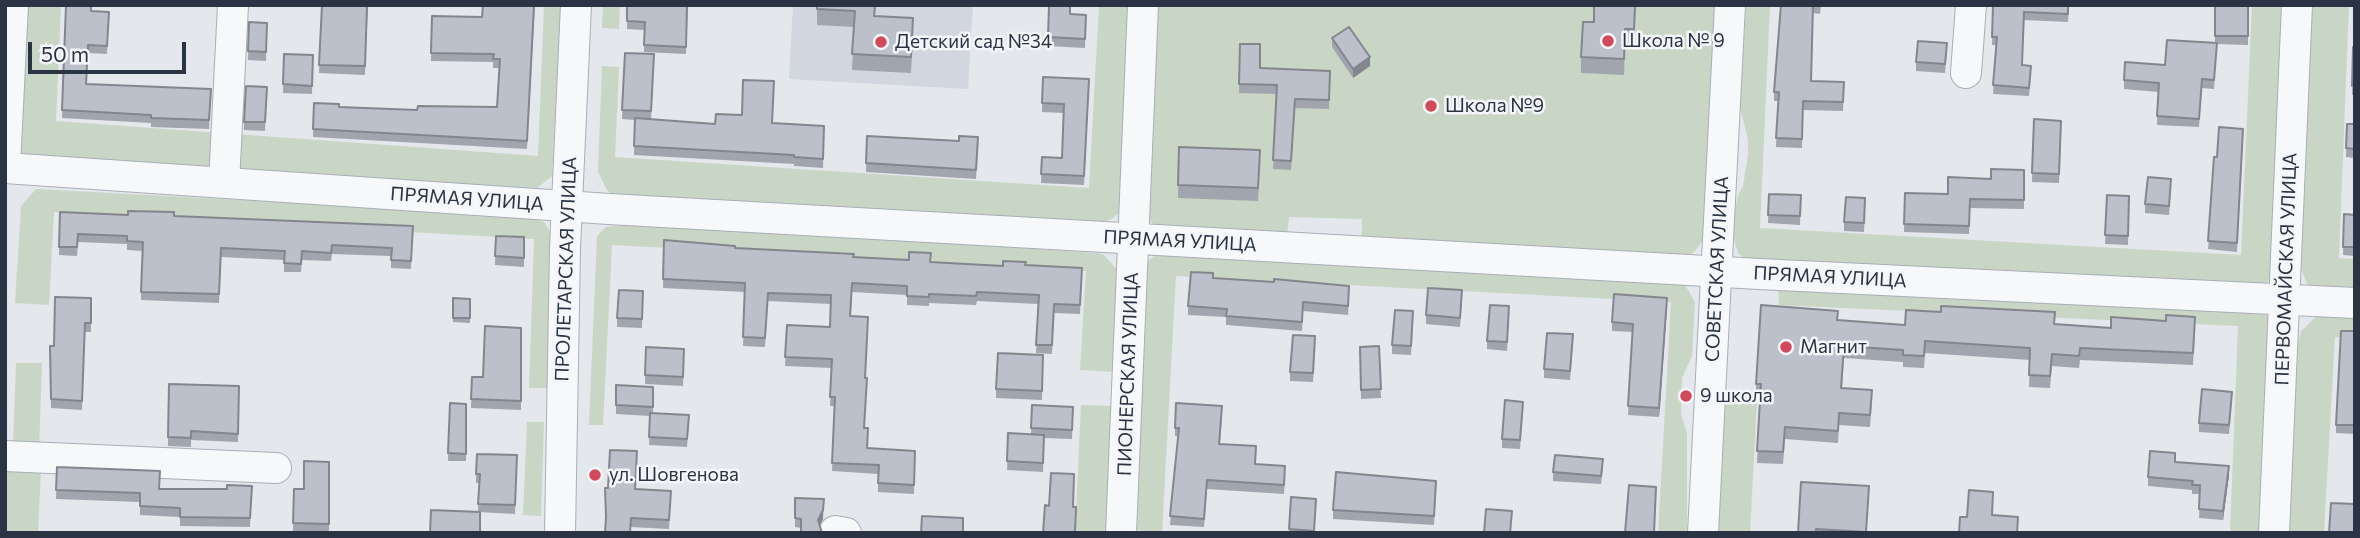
<!DOCTYPE html>
<meta charset="utf-8">
<style>
body{margin:0}
#map{position:relative;width:2360px;height:538px;overflow:hidden;background:#e4e7ec;font-family:Commissioner,sans-serif}
canvas{display:block}
.frame{position:absolute;inset:0;border:7px solid #2b3445;pointer-events:none}
.scale{position:absolute;left:28px;top:42px;width:158px;height:32px;box-sizing:border-box;border:4px solid #2b3445;border-top:0;padding-left:9px;font-size:21px;line-height:24px;white-space:nowrap;color:#2b3445;-webkit-text-stroke:5px #f4f6f9;paint-order:stroke}
</style>
<div id="map">
<canvas width="2360" height="538"></canvas>
<div class="frame"></div>
<div class="scale">50 m</div>
</div>
<script>
const c = document.querySelector('canvas').getContext('2d');
c.lineJoin = 'round';
function fill(path, color) {
  c.fillStyle = color;
  c.fill(path, 'evenodd');
}
function toPath(rows) {
  const path = new Path2D();
  for (const r of rows) {
    path.moveTo(r[0], r[1]);
    for (let i = 2; i < r.length; i += 2) path.lineTo(r[i], r[i + 1]);
  }
  return path;
}
function trace(path, color, width, dash) {
  c.strokeStyle = color;
  c.lineWidth = width;
  c.lineCap = dash ? 'butt' : 'round';
  c.setLineDash(dash || []);
  c.stroke(path);
}
function label(font, color, halo, rows, align = 'center') {
  c.font = font + ' Commissioner,sans-serif';
  c.lineWidth = 5;
  c.setLineDash([]);
  c.textBaseline = 'middle';
  c.strokeStyle = halo;
  c.fillStyle = color;
  for (const [text, x, y, turn = 0] of rows) {
    c.save();
    c.translate(x, y);
    c.rotate((+turn || 0) * Math.PI / 180);
    c.textAlign = isNaN(turn) ? turn : align;
    if (halo) c.strokeText(text, 0, 0);
    c.fillText(text, 0, 0);
    c.restore();
  }
}
fill(toPath([
 [793,5,973,5,968,89,789,79]
]), '#d2d6de');
fill(toPath([
 [24,5,61,5,56,121,538,156,544,5,561,5,552,176,537,188,54,162,25,156,20,152],
 [603,5,620,5,619,29,602,28],
 [1099,5,1132,5,1123,209,1113,218,1100,224,613,195,607,190,598,172,602,66,619,67,615,157,1089,188],
 [1154,5,1715,5,1704,239,1694,252,1684,258,1362,247,1362,219,1289,217,1287,237,1154,227,1146,213],
 [1746,5,1770,5,1760,228,2241,255,2252,5,2287,5,2271,280,2264,284,1747,260,1738,253,1732,233,1734,214,1738,195,1743,186,1748,155,1748,139,1740,108],
 [2311,5,2349,5,2339,258,2355,259,2355,292,2309,288,2301,269],
 [36,189,523,215,535,219,545,223,553,237,547,388,529,388,534,239,54,212,49,305,15,303,21,206],
 [640,223,1098,253,1104,255,1119,272,1114,372,1080,370,1086,271,612,245,603,425,589,425,597,236,606,227],
 [1160,254,1672,283,1685,285,1695,302,1692,356,1682,378,1681,414,1687,433,1687,533,1658,533,1671,302,1176,276,1162,533,1127,529,1146,263,1153,257],
 [1778,284,2269,313,2263,533,2230,533,2238,326,1779,305],
 [2320,313,2355,315,2355,338,2335,337,2324,533,2288,533,2297,350,2301,331],
 [16,363,42,363,39,452,13,443],
 [1720,399,1757,402,1750,533,1714,533],
 [1081,405,1115,406,1109,533,1075,533],
 [527,422,544,422,541,516,523,515],
 [41,468,38,533,5,533,5,473,7,470]
]), '#c9d6c5');
const minor = toPath([
 [1966,73,1971,5],
 [5,166,13,5],
 [5,168,609,209,1759,274,2355,303],
 [224,183,233,5],
 [5,456,276,468],
 [835,531,846,533],
 [560,533,565,248,576,5],
 [1121,533,1143,5],
 [1703,533,1730,5],
 [2274,533,2297,5]
]);
trace(minor, '#a9aeb7', 32);
trace(minor, '#f7f8fa', 30);
fill(toPath([
 [66,5,91,11,109,12,107,54,88,53,86,84,211,89,209,129,151,127,151,123,62,118],
 [322,5,368,5,365,75,319,73],
 [535,5,527,149,313,137,314,103,339,107,417,110,497,107,499,68,493,68,493,62,431,61,432,16,482,17],
 [627,5,688,5,686,54,644,52,644,30,627,29],
 [817,5,876,5,875,16,913,34,911,73,852,70,854,27,817,25],
 [1045,5,1071,5,1070,14,1086,15,1085,48,1048,46,1049,5],
 [1594,5,1636,5,1634,45,1625,45,1624,75,1581,73,1581,57,1594,22],
 [1781,5,1821,5,1820,14,1813,13,1811,81,1844,82,1843,111,1803,110,1802,148,1776,147,1778,101,1774,101,1774,92],
 [1993,5,2069,5,2068,22,2024,20,2022,65,2031,74,2029,96,1993,94,1996,45,1992,45],
 [2215,5,2245,5,2245,6,2248,6,2248,45,2217,44,2214,89,2202,88,2199,127,2157,125,2158,92,2124,89,2124,80,2165,65,2215,43],
 [249,22,267,23,266,61,248,60],
 [1332,38,1370,66,1353,78,1332,47],
 [1240,44,1260,68,1330,71,1329,109,1295,108,1291,170,1273,169,1277,94,1239,93],
 [2353,47,2355,47,2355,95,2352,95],
 [1947,52,1945,73,1916,71,1916,62],
 [625,53,654,63,651,120,715,124,773,123,824,126,823,168,794,166,794,164,634,155,635,120,622,119],
 [284,54,313,55,312,94,283,93],
 [1043,77,1089,88,1084,185,1041,183,1042,157,1062,158,1064,113,1042,112],
 [267,87,265,131,244,130,244,122],
 [2034,119,2061,121,2059,183,2032,182],
 [2347,124,2355,124,2355,158,2346,157],
 [867,136,959,141,978,145,976,179,866,172],
 [2243,137,2237,252,2208,249,2217,157],
 [1179,147,1260,163,1258,201,1178,198],
 [2024,170,2024,209,1970,208,1969,234,1904,232,1905,193,1948,194,1991,179],
 [2171,188,2169,215,2145,213,2145,204],
 [1769,194,1801,195,1800,225,1768,223],
 [2107,195,2129,196,2128,245,2105,244],
 [1865,207,1864,232,1844,231,1844,222],
 [60,212,128,215,174,216,413,226,411,269,391,268,391,256,332,254,331,261,302,260,301,272,284,272,284,260,221,257,219,303,141,300,143,251,127,250,127,244,78,242,77,256,59,255],
 [2344,214,2355,215,2355,256,2343,255],
 [496,236,524,237,524,267,495,265],
 [664,240,735,248,853,257,1003,266,1025,265,1082,268,1080,314,1054,313,1052,354,1036,353,1038,304,977,301,976,305,929,303,929,306,907,305,907,295,852,292,851,316,865,378,865,428,867,448,915,451,914,494,878,492,878,474,832,471,835,406,830,406,832,368,785,366,787,325,830,327,831,304,768,301,765,347,743,346,745,292,663,288],
 [1213,278,1349,295,1348,315,1303,311,1302,331,1226,325,1226,317,1188,315,1188,306],
 [643,291,642,328,617,327,617,318],
 [91,298,91,332,85,332,82,410,51,408,50,346,54,346],
 [453,298,470,299,470,323,453,322],
 [1462,299,1460,327,1426,324,1426,315],
 [1667,307,1659,417,1628,415,1633,332,1612,331,1612,322],
 [1509,315,1507,351,1487,349,1487,341],
 [1413,320,1411,355,1392,354,1392,345],
 [1838,320,1905,325,2055,324,2111,328,2195,329,2193,365,2080,360,2079,368,2052,366,2050,388,2029,387,2030,360,1925,353,1924,368,1903,367,1903,362,1844,358,1842,388,1872,402,1870,427,1839,425,1838,443,1785,439,1783,464,1757,463,1760,396,1756,396,1756,384],
 [521,328,521,410,471,408,472,377,483,377],
 [2355,331,2355,434,2336,433,2336,425],
 [1573,343,1570,380,1544,378,1544,369],
 [1315,345,1313,382,1290,381,1290,372],
 [1379,346,1381,398,1361,399,1360,347],
 [646,347,684,349,683,386,645,384],
 [1043,364,1042,400,996,398,996,389],
 [169,384,239,386,238,442,191,440,191,447,168,446],
 [616,385,653,387,653,413,689,424,687,447,649,445,650,416,616,414],
 [2232,401,2229,434,2199,432,2199,423],
 [450,403,466,404,466,461,448,461],
 [1032,405,1073,407,1072,439,1044,438,1043,472,1007,470,1008,433,1031,434],
 [1523,410,1520,449,1502,448,1502,439],
 [1222,415,1220,444,1256,455,1256,464,1285,475,1284,494,1207,489,1204,527,1170,525,1178,436,1175,436,1175,428],
 [517,455,515,514,478,512,479,483,476,483,476,474],
 [329,462,329,533,293,532,294,489,304,489],
 [2175,462,2229,475,2223,520,2199,518,2200,494,2192,494,2192,490,2148,486,2148,477],
 [57,467,160,489,227,489,252,486,250,527,180,526,180,517,140,515,140,502,56,499],
 [1603,468,1601,484,1553,481,1553,472],
 [636,489,671,491,669,529,631,527,606,519],
 [1436,490,1434,525,1333,519,1333,510],
 [1869,495,1866,533,1798,533],
 [1291,497,1316,508,1314,533,1289,533],
 [795,518,823,519,819,525,801,528,795,527]
]), '#a1a5ae');
fill(toPath([
 [1370,57,1370,66,1353,78,1353,69],
 [1667,298,1667,307,1659,417,1659,408],
 [2229,466,2229,475,2223,520,2223,511],
 [824,499,823,519,818,529,818,520]
]), '#83868d');
const building = toPath([
 [66,5,91,5,91,11,109,12,107,46,88,45,86,84,211,89,209,120,151,118,151,115,62,110,66,5],
 [322,5,367,5,365,66,319,65,322,5],
 [483,5,534,5,527,141,313,129,314,103,339,104,339,107,417,110,418,106,497,107,500,59,493,59,494,54,431,53,432,16,482,17,483,5],
 [627,5,687,5,686,47,644,45,645,22,627,21,627,5],
 [817,5,875,5,874,16,913,18,911,57,852,54,855,11,817,9,817,5],
 [1049,5,1070,5,1070,14,1086,15,1085,39,1048,37,1049,5],
 [1594,5,1635,5,1634,29,1625,29,1624,59,1581,57,1583,22,1594,22,1594,5],
 [1781,5,1813,5,1811,81,1844,82,1843,102,1803,101,1802,139,1776,138,1779,92,1774,92,1781,5],
 [1993,5,2068,5,2068,14,2024,12,2022,65,2031,66,2029,88,1993,85,1997,37,1992,37,1993,5],
 [2215,5,2244,5,2244,6,2248,6,2248,36,2215,36,2215,5],
 [249,22,267,23,266,52,248,51,249,22],
 [1349,27,1370,57,1353,69,1332,38,1349,27],
 [2167,40,2217,43,2214,80,2202,79,2199,119,2157,116,2159,83,2124,80,2125,62,2165,65,2167,40],
 [1918,41,1947,43,1945,64,1916,62,1918,41],
 [1240,44,1260,44,1260,68,1330,71,1329,100,1295,99,1291,161,1273,160,1277,85,1239,84,1240,44],
 [2353,47,2355,47,2355,86,2352,86,2353,47],
 [625,53,654,54,651,111,622,110,625,53],
 [284,54,313,55,312,86,283,84,284,54],
 [1043,77,1089,79,1084,176,1041,174,1042,157,1062,158,1064,104,1042,103,1043,77],
 [743,80,774,81,772,123,824,126,823,159,794,157,794,155,634,146,635,118,715,124,716,114,742,115,743,80],
 [246,86,267,87,265,122,244,122,246,86],
 [2034,119,2061,121,2059,174,2032,173,2034,119],
 [2347,124,2355,124,2355,149,2346,148,2347,124],
 [2219,127,2243,129,2237,243,2208,241,2214,157,2217,157,2219,127],
 [867,136,959,141,959,136,978,137,976,170,866,163,867,136],
 [1179,147,1260,150,1258,188,1178,185,1179,147],
 [1991,169,2024,170,2024,200,1970,199,1969,226,1904,224,1905,193,1948,194,1948,177,1991,179,1991,169],
 [2148,177,2171,179,2169,206,2145,204,2148,177],
 [1769,194,1801,195,1800,216,1768,215,1769,194],
 [2107,195,2129,196,2128,236,2105,235,2107,195],
 [1846,197,1865,198,1864,223,1844,222,1846,197],
 [128,211,174,212,174,216,413,226,411,261,391,260,392,248,332,245,331,253,302,251,301,264,284,263,285,251,221,248,219,294,141,292,143,242,127,241,127,236,78,234,77,247,59,247,60,212,128,215,128,211],
 [2344,214,2355,215,2355,247,2343,247,2344,214],
 [496,236,524,237,524,258,495,256,496,236],
 [664,240,735,246,735,248,854,254,853,257,909,260,909,252,931,253,930,262,1003,266,1003,261,1026,262,1025,265,1082,268,1080,305,1054,304,1052,345,1036,345,1039,295,977,292,976,296,929,294,929,297,907,296,907,286,852,283,850,316,868,317,865,378,867,378,864,428,868,428,867,448,915,451,914,485,878,483,879,465,832,463,835,397,830,397,832,359,785,357,787,325,830,327,831,295,768,293,765,338,743,337,745,283,663,279,664,240],
 [1191,272,1213,273,1213,278,1274,282,1274,279,1349,286,1348,306,1303,302,1302,322,1226,316,1227,309,1188,306,1191,272],
 [1428,288,1462,290,1460,318,1426,315,1428,288],
 [619,290,643,291,642,319,617,318,619,290],
 [1614,294,1667,298,1659,408,1628,406,1633,324,1612,322,1614,294],
 [55,297,91,298,91,323,85,323,82,401,51,399,50,346,54,346,55,297],
 [453,298,470,299,470,318,453,318,453,298],
 [1490,305,1509,306,1507,342,1487,341,1490,305],
 [1761,305,1838,311,1837,320,1905,325,1906,310,1941,312,1941,306,2055,312,2054,324,2111,328,2111,317,2166,321,2166,315,2195,317,2193,353,2080,348,2079,356,2052,354,2050,376,2029,375,2030,348,1925,341,1924,356,1903,355,1903,350,1844,346,1841,388,1872,390,1870,415,1839,413,1838,431,1785,427,1783,452,1757,451,1761,384,1756,384,1761,305],
 [1395,310,1413,311,1411,346,1392,345,1395,310],
 [485,326,521,328,521,401,471,399,472,377,483,377,485,326],
 [2341,331,2355,331,2355,425,2336,425,2341,331],
 [1547,333,1573,334,1570,371,1544,369,1547,333],
 [1293,335,1315,336,1313,373,1290,372,1293,335],
 [1379,346,1381,389,1361,390,1360,347,1379,346],
 [646,347,684,349,683,377,645,375,646,347],
 [998,353,1043,355,1042,391,996,389,998,353],
 [169,384,239,386,238,434,191,431,191,438,168,437,169,384],
 [616,385,653,387,653,407,616,405,616,385],
 [2202,389,2232,392,2229,425,2199,423,2202,389],
 [1505,400,1523,402,1520,440,1502,439,1505,400],
 [450,403,466,404,466,454,448,453,450,403],
 [1176,403,1222,406,1219,444,1256,446,1255,464,1285,466,1284,485,1207,480,1204,519,1170,516,1179,428,1175,428,1176,403],
 [1032,405,1073,407,1072,430,1031,428,1032,405],
 [650,413,689,415,687,439,649,437,650,413],
 [1008,433,1044,435,1043,463,1007,461,1008,433],
 [610,450,637,451,635,489,671,491,669,520,631,518,630,533,605,533,606,517,605,488,608,488,610,450],
 [2150,451,2175,453,2175,462,2229,466,2223,511,2199,509,2200,485,2192,485,2193,481,2148,477,2150,451],
 [477,454,517,455,515,505,478,504,480,474,476,474,477,454],
 [1555,455,1603,459,1601,476,1553,472,1555,455],
 [304,461,329,462,329,524,293,523,294,489,304,489,304,461],
 [57,467,160,471,159,489,227,489,227,485,252,486,250,518,180,517,180,508,140,506,140,493,56,490,57,467],
 [1336,472,1436,481,1434,516,1333,510,1336,472],
 [1051,473,1074,474,1073,507,1076,507,1075,533,1043,533,1045,505,1049,506,1051,473],
 [1801,482,1869,486,1866,532,1816,529,1816,533,1798,533,1801,482],
 [1629,485,1656,487,1654,533,1625,533,1629,485],
 [1969,490,1993,492,1992,515,2018,517,2017,533,1959,533,1960,517,1967,517,1969,490],
 [1291,497,1316,499,1314,531,1289,529,1291,497],
 [795,498,824,499,823,510,818,520,822,533,801,533,801,519,795,518,795,498],
 [2331,503,2355,504,2355,533,2329,533,2331,503],
 [1486,509,1512,511,1510,533,1484,533,1486,509],
 [431,510,480,512,480,533,430,533,431,510],
 [922,516,963,518,963,533,921,533,922,516]
]);
fill(building, '#bbc0ca');
trace(building, '#83868d', 2);
for (const [x, y, r, color] of [
 [1608,41,7,"#d1495b"],
 [881,42,7,"#d1495b"],
 [1431,106,7,"#d1495b"],
 [1786,347,7,"#d1495b"],
 [1686,396,7,"#d1495b"],
 [595,475,7,"#d1495b"]
]) {
  const dot = new Path2D();
  dot.arc(x, y, r, 0, 2 * Math.PI);
  c.fillStyle = color;
  c.fill(dot);
  trace(dot, '#f4f6f9', 2.5);
}
label('19px', '#2b3445', '#f4f6f9', [
 ["Школа № 9",1622,41],
 ["Детский сад №34",895,42],
 ["Школа №9",1445,106],
 ["Магнит",1800,347],
 ["9 школа",1700,396],
 ["ул. Шовгенова",609,475]
], 'left');
label('19px', '#2b3445', '#f4f6f9', [
 ["ПРЯМАЯ УЛИЦА",467,199,4],
 ["ПРЯМАЯ УЛИЦА",1180,241,3],
 ["ПРОЛЕТАРСКАЯ УЛИЦА",566,269,-88],
 ["СОВЕТСКАЯ УЛИЦА",1717,269,-87],
 ["ПЕРВОМАЙСКАЯ УЛИЦА",2286,269,-88],
 ["ПРЯМАЯ УЛИЦА",1830,277,3],
 ["ПИОНЕРСКАЯ УЛИЦА",1128,374,-88]
]);
</script>
